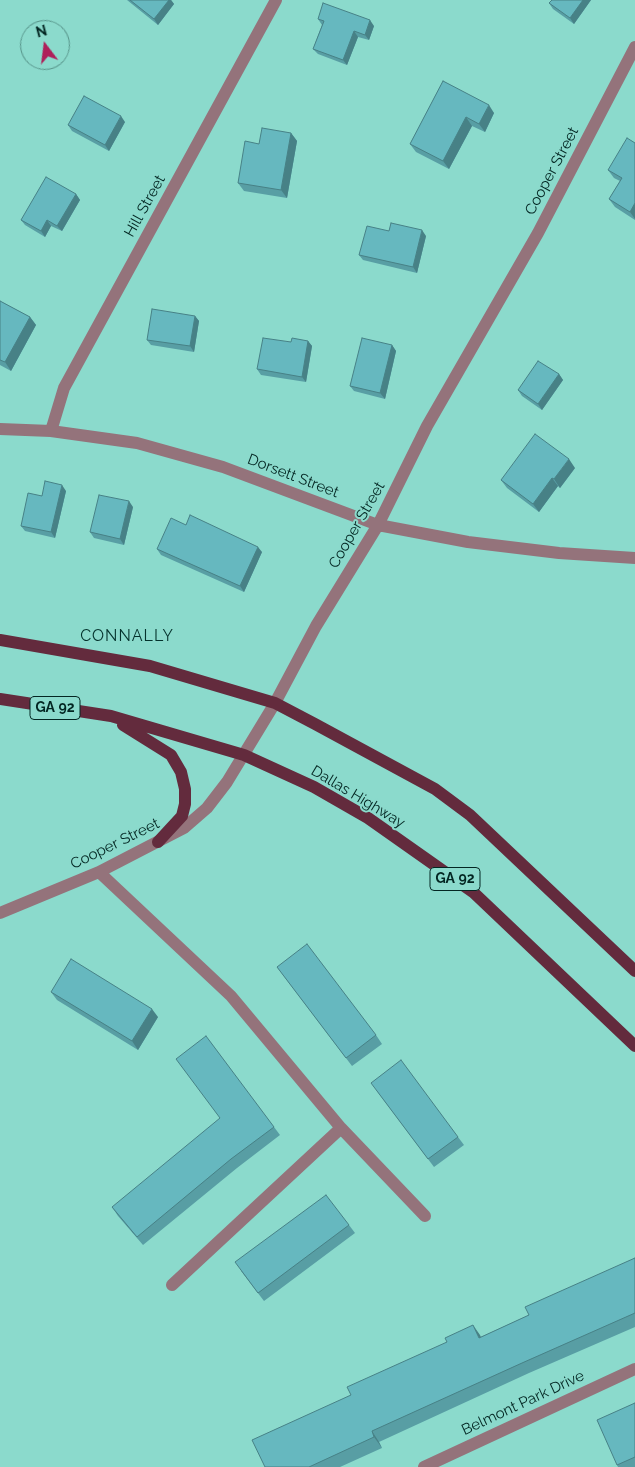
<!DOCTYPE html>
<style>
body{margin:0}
#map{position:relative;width:635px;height:1467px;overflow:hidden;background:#8bdacc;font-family:Raleway,sans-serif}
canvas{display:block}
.north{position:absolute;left:20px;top:20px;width:50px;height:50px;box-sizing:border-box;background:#8bdacc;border:1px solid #559288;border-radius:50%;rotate:345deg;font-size:14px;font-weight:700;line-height:20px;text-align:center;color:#032622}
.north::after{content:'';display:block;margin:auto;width:18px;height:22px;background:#ae205a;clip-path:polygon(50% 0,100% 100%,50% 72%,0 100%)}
</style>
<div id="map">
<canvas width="635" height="1467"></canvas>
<div class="north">N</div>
</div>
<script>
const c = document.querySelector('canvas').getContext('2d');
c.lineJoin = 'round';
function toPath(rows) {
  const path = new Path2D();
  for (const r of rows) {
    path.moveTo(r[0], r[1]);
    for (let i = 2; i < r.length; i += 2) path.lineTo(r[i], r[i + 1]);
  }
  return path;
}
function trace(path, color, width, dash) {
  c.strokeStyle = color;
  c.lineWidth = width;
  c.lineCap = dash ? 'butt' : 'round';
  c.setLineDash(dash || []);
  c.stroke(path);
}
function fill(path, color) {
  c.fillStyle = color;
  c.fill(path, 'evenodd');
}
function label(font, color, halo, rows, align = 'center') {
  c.font = font + ' Raleway,sans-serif';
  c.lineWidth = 4;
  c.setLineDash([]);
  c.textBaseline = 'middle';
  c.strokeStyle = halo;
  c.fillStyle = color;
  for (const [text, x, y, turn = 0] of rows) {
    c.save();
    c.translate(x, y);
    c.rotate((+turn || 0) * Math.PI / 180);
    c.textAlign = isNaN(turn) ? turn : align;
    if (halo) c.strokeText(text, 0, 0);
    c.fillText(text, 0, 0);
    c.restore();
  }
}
trace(toPath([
 [0,429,51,431,137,443,223,467,378,525,468,542,559,553,635,558],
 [51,431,64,388,276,0],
 [99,872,231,996,341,1128,425,1216],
 [0,913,99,872,184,828,207,808,227,782,275,703,316,626,378,525,427,426,538,233,635,47],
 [172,1285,341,1128],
 [424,1467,635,1369]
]), '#94737b', 12);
trace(toPath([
 [0,640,150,666,275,703,315,724,435,789,470,815,635,971],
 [0,699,111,716,244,755,314,787,368,818,473,892,635,1046],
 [123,725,171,755,181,772,185,789,185,804,182,816,158,842]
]), '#632b3d', 12);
fill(toPath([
 [127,0,171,0,174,4,158,25],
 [552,0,591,0,574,24,553,9,549,3],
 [318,19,374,26,369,40,358,37,347,65,318,54,313,49,322,25],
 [443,81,494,113,485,132,472,126,449,169,416,152,410,144],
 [125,122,109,151,72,131,68,125],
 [291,133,297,141,287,198,244,191,238,183,259,144],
 [635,143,635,220,615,207,609,199,620,181,614,178,608,170],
 [76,194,80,200,62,231,51,226,45,237,25,225,21,220],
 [426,236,417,273,363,260,359,255],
 [0,301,30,317,36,325,11,371,0,365],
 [195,316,199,321,194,352,151,345,147,340],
 [308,341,312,346,306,382,261,375,257,369,291,342],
 [392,345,396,351,385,399,354,391,350,386],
 [559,374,563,380,542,410,522,396,518,390],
 [575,468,560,488,558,486,539,512,507,488,501,480],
 [66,491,55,538,25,531,21,526,42,496],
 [133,507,124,545,94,538,90,532],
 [186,525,262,552,244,592,161,555,157,549],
 [277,967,376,1035,382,1044,352,1066],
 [51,992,158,1017,138,1050,57,1000],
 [377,1091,458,1137,464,1145,434,1167],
 [274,1127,280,1135,237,1168,143,1245,118,1216,112,1207],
 [349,1225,355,1233,264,1301,241,1271],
 [635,1258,635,1327,529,1373,379,1442,382,1448,340,1467,265,1467,481,1337,529,1315],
 [635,1403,635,1467,618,1467,617,1465]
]), '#589ea4');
fill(toPath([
 [169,0,171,0,174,4,158,25,154,19],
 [583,0,591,0,574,24,570,18],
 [370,20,374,26,369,40,365,35],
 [354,31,358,37,347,65,343,60],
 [489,105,494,113,485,132,479,124],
 [121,116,125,122,109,151,105,145],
 [466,117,472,126,449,169,443,161],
 [291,133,297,141,287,198,281,190],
 [76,194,80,200,62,231,57,226],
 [635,203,635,219,630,212],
 [47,220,51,226,45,237,41,231],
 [422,230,426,236,417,273,413,267],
 [195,316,199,321,194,352,190,346],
 [30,317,36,325,11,371,5,362],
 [308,341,312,346,306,382,302,377],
 [392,345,396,351,385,399,380,393],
 [559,374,563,380,542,410,538,404],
 [569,459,575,468,560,488,554,479],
 [552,478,558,486,539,512,533,504],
 [62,485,66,491,55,538,51,532],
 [129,501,133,507,124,545,120,539],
 [258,547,262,552,244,592,240,586],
 [152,1009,158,1017,138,1050,132,1041],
 [473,1325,480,1335,486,1348,479,1338],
 [372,1431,379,1442,382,1448,374,1437]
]), '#478186');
const building = toPath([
 [130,0,169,0,154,19,130,0],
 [552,0,583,0,570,18,549,3,552,0],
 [323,3,370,20,365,35,354,31,343,60,313,49,324,21,318,19,323,3],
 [443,81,489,105,479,124,466,117,443,161,410,144,443,81],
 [84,96,121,116,105,145,68,125,84,96],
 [262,128,291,133,281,190,238,183,245,141,259,144,262,128],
 [627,138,635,143,635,203,630,212,609,199,622,178,608,170,627,138],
 [46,177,76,194,57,226,47,220,41,231,21,220,46,177],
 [391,223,422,230,413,267,359,255,367,226,389,231,391,223],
 [0,301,30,317,5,362,0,360,0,301],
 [152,309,195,316,190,346,147,340,152,309],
 [263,338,291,342,292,338,308,341,302,377,257,369,263,338],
 [362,338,392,345,380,393,350,386,362,338],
 [538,361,559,374,538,404,518,390,538,361],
 [535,434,569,459,554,479,552,478,533,504,501,480,535,434],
 [45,481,62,485,51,532,21,526,28,493,42,496,45,481],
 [99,495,129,501,120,539,90,532,99,495],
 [190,515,258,547,240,586,157,549,171,518,186,525,190,515],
 [307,944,376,1035,346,1058,277,967,307,944],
 [71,959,152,1009,132,1041,51,992,71,959],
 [206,1036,274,1127,231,1159,137,1237,112,1207,220,1118,176,1059,206,1036],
 [401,1060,458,1137,428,1159,371,1083,401,1060],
 [326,1195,349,1225,258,1293,235,1262,326,1195],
 [635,1258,635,1313,522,1363,372,1431,374,1437,309,1467,265,1467,252,1440,351,1395,347,1387,447,1342,445,1338,473,1325,479,1338,529,1315,525,1307,635,1258],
 [635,1403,635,1457,617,1465,597,1420,635,1403]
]);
fill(building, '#66b8bf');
trace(building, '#478186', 1);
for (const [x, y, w] of [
 [55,708,50],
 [455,879,50]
]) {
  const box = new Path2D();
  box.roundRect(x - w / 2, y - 11.5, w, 23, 4);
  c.fillStyle = '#8bdacc';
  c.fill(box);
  trace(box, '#032622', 1);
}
label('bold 14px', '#032622', null, [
 ["GA 92",55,708],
 ["GA 92",455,879]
]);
label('15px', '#032622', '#8bdacc', [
 ["Cooper Street",552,171,-62],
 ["Hill Street",145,206,-61],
 ["Dorsett Street",293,476,21],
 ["Cooper Street",357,525,-60],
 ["Dallas Highway",358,797,31],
 ["Cooper Street",115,844,-26],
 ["Belmont Park Drive",523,1403,-25]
]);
c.letterSpacing = '1px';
label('16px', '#04322c', '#8bdacc', [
 ["CONNALLY",127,636]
]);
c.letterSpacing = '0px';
</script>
